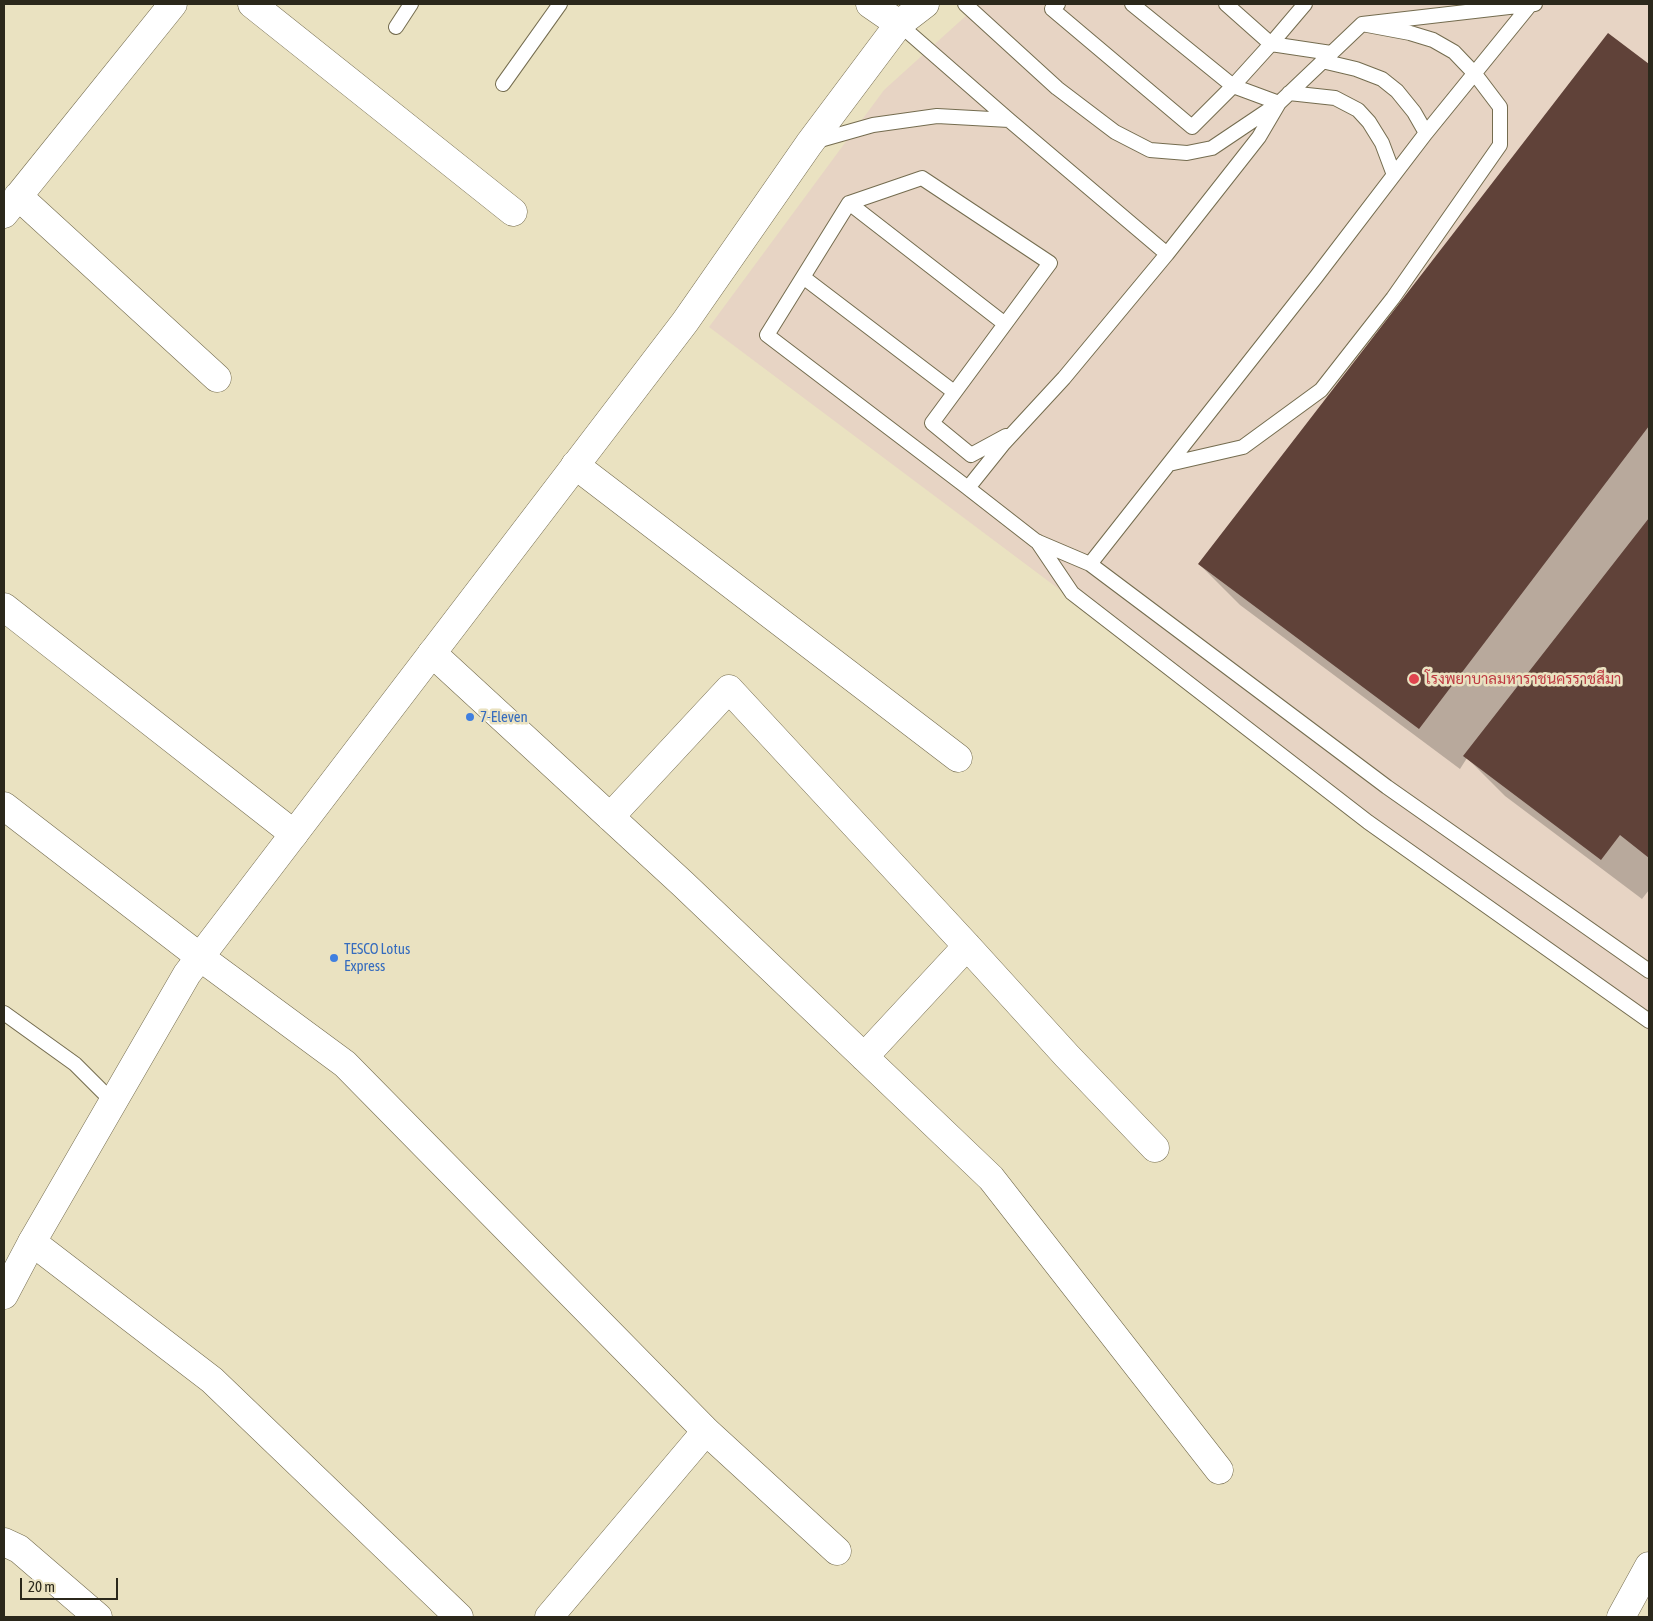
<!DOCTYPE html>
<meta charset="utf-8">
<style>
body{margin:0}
#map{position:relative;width:1653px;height:1621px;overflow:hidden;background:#eae2c1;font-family:"Asap Condensed",sans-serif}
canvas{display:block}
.frame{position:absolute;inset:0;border:5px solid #2b281b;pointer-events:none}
.scale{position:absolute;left:20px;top:1578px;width:98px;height:22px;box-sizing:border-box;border:2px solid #2b281b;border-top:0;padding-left:6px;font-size:15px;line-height:18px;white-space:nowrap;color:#2b281b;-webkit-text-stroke:4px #eae2c1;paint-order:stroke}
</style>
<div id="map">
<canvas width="1653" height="1621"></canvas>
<div class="frame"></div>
<div class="scale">20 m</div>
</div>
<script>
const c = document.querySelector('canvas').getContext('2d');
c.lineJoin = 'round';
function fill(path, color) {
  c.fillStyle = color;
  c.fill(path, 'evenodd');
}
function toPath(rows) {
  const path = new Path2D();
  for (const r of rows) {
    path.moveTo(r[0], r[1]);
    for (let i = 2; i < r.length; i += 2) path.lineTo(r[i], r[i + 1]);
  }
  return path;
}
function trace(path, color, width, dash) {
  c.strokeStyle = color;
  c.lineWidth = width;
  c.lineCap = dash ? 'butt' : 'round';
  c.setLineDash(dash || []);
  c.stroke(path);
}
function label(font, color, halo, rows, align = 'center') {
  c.font = font + ' "Asap Condensed",Sarabun,sans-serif';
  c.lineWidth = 5;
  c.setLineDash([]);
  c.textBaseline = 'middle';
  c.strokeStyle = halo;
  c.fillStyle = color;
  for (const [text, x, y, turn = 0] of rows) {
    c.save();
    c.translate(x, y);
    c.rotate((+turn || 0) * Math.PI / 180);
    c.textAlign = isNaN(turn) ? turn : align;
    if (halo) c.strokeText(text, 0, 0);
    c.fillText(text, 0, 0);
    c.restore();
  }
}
fill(toPath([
 [979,4,1649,4,1649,1031,709,327,884,90]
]), '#e7d4c4');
fill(toPath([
 [1608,35,1649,65,1649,890,1642,899,1505,796,1467,758,1460,769,1240,605,1199,564]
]), '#0003');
fill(toPath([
 [1608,33,1649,64,1649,426,1419,729,1198,564],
 [1649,518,1649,858,1620,835,1601,860,1463,756]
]), '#604239');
const service = toPath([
 [965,4,1057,88,1115,132,1150,150,1187,153,1212,148,1279,103,1362,24,1535,4],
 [1058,4,1052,9,1192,127,1233,86,1271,44,1226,4],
 [1132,4,1233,86,1279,103],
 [899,24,1009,120,1167,254],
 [396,27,411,4],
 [1271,44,1331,53],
 [1271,44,1305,4],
 [1322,61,1356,69,1382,79,1397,91,1414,112,1426,133],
 [503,84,560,4],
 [1289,93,1335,98,1358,110,1369,122,1382,143,1394,175],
 [1279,103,1259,137,1167,254,1064,378,1004,443,968,488,1036,541,1090,564,1316,277,1426,133,1530,5],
 [813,142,873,125,937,116,1009,120],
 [849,203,1005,324],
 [803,277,954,392],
 [1169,464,1243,447,1321,390,1393,298,1500,145,1500,107,1475,74,1454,52,1433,40,1410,33,1362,24],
 [968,488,767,335,849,203,922,178,1050,263,932,423,971,455,1006,436],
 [1037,541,1072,593,1368,822,1649,1021],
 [1090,564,1387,787,1649,971],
 [4,1013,75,1064,114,1103]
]);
const minor = toPath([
 [252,4,513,212],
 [870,4,899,24],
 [18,196,217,378],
 [4,214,173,4],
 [575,465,958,758],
 [4,607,294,834],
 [432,653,683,884,991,1178,1219,1470],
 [4,806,200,957,345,1064,706,1431,837,1551],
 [610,817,729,689,967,946,1067,1056,1155,1148],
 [864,1057,967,946],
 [32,1242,212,1380,459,1617],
 [4,1542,19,1549,98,1617],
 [549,1617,706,1431],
 [1621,1617,1649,1566]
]);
const tertiary = toPath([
 [4,1295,32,1242,187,974,685,322,809,144,899,24,925,4]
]);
trace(service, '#746c4f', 16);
trace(minor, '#746c4f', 29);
trace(tertiary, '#746c4f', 29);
trace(service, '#fff', 14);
trace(minor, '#fff', 28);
trace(tertiary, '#fff', 28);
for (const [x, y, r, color] of [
 [1414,679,6,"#e0444e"],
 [470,717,5,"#3f7fe0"],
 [334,958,5,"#3f7fe0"]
]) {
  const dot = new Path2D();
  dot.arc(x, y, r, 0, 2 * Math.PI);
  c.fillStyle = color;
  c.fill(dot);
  trace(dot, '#eae2c1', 2);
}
label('15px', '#be3a42', '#eae2c1', [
 ["โรงพยาบาลมหาราชนครราชสีมา",1425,679]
], 'left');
label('15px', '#366cbe', '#eae2c1', [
 ["7-Eleven",480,717],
 ["TESCO Lotus",344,949],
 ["Express",344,966]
], 'left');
</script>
